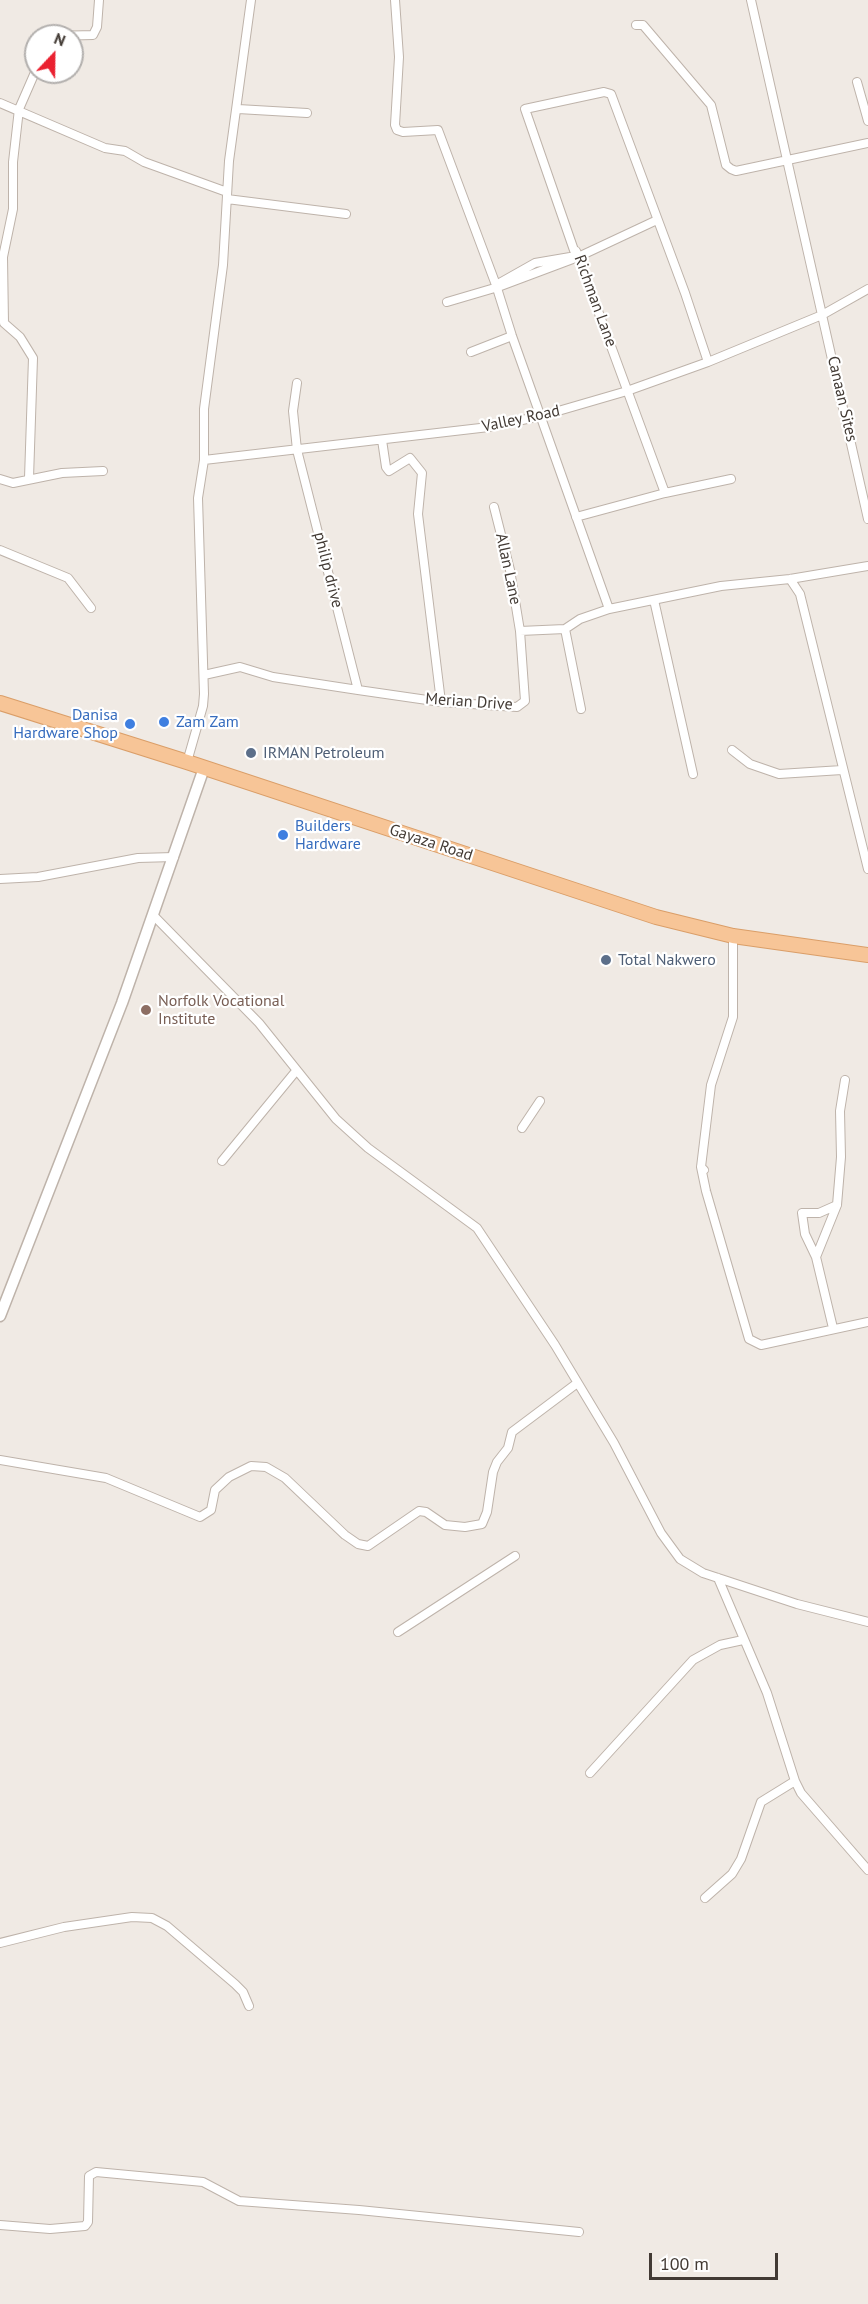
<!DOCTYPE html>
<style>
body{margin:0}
#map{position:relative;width:868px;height:2304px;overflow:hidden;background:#f0eae4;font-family:"PT Sans",sans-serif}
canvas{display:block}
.north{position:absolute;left:24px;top:24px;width:60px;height:60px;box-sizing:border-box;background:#fff;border:2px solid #b3b0ae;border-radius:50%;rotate:22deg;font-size:16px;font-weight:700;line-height:24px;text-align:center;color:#423a34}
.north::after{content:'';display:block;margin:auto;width:21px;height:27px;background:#ea2130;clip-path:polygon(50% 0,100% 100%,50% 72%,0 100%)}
.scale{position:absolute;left:649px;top:2253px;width:129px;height:27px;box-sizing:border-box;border:3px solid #423a34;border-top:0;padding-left:8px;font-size:18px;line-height:21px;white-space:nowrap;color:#423a34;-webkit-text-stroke:4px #fff;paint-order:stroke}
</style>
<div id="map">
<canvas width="868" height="2304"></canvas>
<div class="north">N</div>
<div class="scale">100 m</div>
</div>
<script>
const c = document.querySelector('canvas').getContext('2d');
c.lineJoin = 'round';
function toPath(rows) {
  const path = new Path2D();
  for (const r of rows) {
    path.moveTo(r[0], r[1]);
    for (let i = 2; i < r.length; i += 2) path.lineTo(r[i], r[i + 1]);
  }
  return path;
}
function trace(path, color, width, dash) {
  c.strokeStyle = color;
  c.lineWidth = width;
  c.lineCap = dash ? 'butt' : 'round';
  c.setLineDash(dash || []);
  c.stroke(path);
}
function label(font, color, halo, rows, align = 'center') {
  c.font = font + ' "PT Sans",sans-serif';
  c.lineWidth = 4.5;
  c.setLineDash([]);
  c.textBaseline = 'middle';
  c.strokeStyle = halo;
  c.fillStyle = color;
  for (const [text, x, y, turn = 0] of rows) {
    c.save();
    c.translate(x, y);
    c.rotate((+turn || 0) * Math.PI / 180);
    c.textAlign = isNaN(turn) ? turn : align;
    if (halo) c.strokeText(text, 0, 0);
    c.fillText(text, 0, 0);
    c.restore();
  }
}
const minor = toPath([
 [395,0,399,57,395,125,397,130,403,132,438,130,496,285,535,263,576,256,525,109,604,92,611,94,685,293,708,362],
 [751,0,868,519],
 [636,25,643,25,711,105,726,165,731,169,736,171,868,143],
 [53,36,93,35,97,27,99,0],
 [857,82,868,121],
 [0,103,105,148,125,151,144,162,227,192],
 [238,109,307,113],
 [227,199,346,214],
 [576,251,665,493],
 [496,285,512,336,609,609],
 [447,302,498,287,578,257,657,220],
 [471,352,512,336],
 [297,383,293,411,297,450,358,690],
 [382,440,386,467,389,471,410,458,422,473,418,514,441,702],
 [204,460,489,427,541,416,627,391,708,362,822,315,868,289],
 [29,478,33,358,20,337,4,323,3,257,13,209,13,162,19,109,36,70],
 [0,479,13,483,62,473,103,471],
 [494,507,510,570,520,631],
 [576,517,665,493,731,479],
 [0,550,68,578,91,608],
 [790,579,800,594,868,869],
 [654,600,693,774],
 [565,629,581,709],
 [204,675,240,667,273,677,358,690,441,702,517,707,525,701,520,631,565,629,580,619,609,609,721,586,790,579,868,566],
 [732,750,750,764,779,774,842,770],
 [187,762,203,706,204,694,198,498,204,460,204,409,223,265,229,161,251,0],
 [0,879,38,877,138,858,174,857],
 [154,916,259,1023,336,1119,368,1148,477,1228,555,1345,614,1443,661,1533,680,1559,703,1573,797,1604,868,1622],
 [522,1128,540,1101],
 [222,1161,296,1071],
 [701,1167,706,1191,749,1339,761,1345,868,1322],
 [704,1170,701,1167,711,1085,733,1017,733,936],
 [816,1257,805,1234,802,1213,819,1213,837,1205],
 [833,1328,816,1257,837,1205,841,1157,840,1111,845,1080],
 [0,1460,106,1478,200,1517,211,1510,215,1490,229,1477,251,1466,266,1467,285,1478,345,1535,358,1544,368,1546,419,1511,426,1512,445,1525,465,1527,482,1524,487,1512,493,1472,497,1462,508,1448,512,1432,576,1384],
 [718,1578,767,1693,795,1781,801,1793,868,1870],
 [398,1632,515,1556],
 [590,1773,693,1660,720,1645,743,1640],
 [705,1898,732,1874,741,1859,761,1802,795,1781],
 [0,1943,64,1927,132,1917,152,1918,167,1926,235,1984,243,1992,249,2006],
 [0,2225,50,2229,85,2226,88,2222,89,2176,96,2172,203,2182,239,2201,359,2210,579,2232]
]);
const tertiary = toPath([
 [0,1316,122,1003,204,768]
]);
const primary = toPath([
 [0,703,187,762,656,917,733,936,868,955]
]);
trace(minor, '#beb3aa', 10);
trace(tertiary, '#beb3aa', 13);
trace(primary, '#da9e68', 16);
trace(minor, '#fff', 8);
trace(tertiary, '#fff', 10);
trace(primary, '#f7c597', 14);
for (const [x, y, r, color] of [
 [164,722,6,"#3f7fe0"],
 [130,724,6,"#3f7fe0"],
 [251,753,6,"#5c6f8a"],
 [283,835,6,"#3f7fe0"],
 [606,960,6,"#5c6f8a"],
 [146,1010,6,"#8d6e63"]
]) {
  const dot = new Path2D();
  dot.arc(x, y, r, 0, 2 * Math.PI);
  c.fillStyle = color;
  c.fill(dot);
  trace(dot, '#fff', 2);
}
label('16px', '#423a34', '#fff', [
 ["Richman Lane",595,301,70],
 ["Canaan Sites",842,399,77],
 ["Valley Road",521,419,-12],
 ["Allan Lane",508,569,78],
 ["philip drive",328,570,76],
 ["Merian Drive",469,702,4],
 ["Gayaza Road",431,843,18]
]);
label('16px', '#366cbe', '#fff', [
 ["Danisa",118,715,"right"],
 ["Hardware Shop",118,733,"right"],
 ["Zam Zam",176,722],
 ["Builders",295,826],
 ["Hardware",295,844]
], 'left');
label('16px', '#4e5e75', '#fff', [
 ["IRMAN Petroleum",263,753],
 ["Total Nakwero",618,960]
], 'left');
label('16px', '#785e54', '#fff', [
 ["Norfolk Vocational",158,1001],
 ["Institute",158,1019]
], 'left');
</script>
